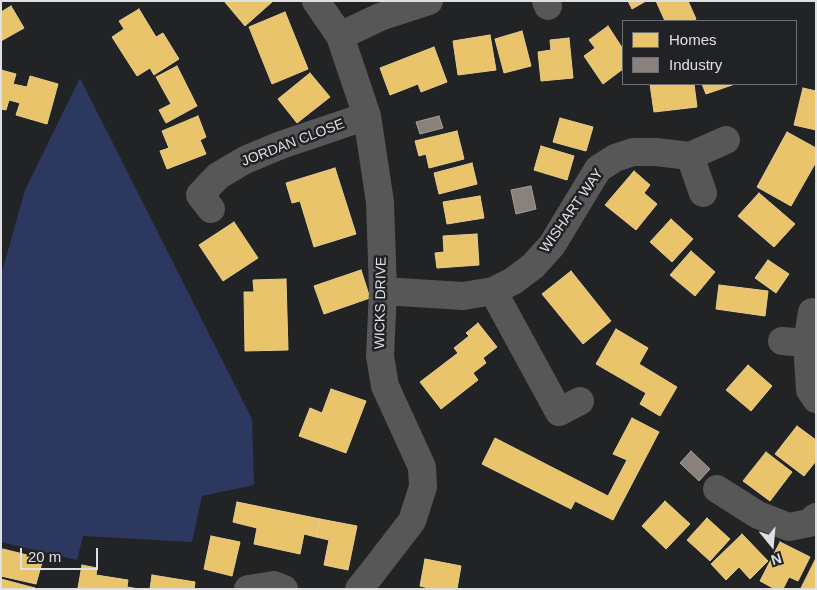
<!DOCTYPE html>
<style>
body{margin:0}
#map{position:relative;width:817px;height:590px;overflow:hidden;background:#222325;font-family:Helvetica,sans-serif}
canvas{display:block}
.frame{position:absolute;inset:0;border:2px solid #dfe0e2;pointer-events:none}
.legend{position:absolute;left:622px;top:20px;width:175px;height:65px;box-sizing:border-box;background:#212226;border:1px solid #6d6e71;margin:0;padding:6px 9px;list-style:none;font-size:15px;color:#dfe0e2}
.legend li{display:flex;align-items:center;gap:10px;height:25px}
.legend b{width:25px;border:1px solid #6d6e71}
.north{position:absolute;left:747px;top:520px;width:50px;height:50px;-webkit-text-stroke:4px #212226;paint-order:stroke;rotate:163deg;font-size:14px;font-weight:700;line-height:20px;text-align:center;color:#dfe0e2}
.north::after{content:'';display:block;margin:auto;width:18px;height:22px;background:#dfe0e2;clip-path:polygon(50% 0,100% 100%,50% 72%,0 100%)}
.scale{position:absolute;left:20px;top:548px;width:78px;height:22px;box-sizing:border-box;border:2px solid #dfe0e2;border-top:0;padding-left:6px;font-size:15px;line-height:18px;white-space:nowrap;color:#dfe0e2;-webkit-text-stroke:4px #212226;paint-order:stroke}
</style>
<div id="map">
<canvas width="817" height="590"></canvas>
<div class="frame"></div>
<ul class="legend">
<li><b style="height:14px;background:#e9c46a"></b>Homes</li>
<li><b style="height:14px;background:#8a817c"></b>Industry</li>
</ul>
<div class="north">N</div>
<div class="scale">20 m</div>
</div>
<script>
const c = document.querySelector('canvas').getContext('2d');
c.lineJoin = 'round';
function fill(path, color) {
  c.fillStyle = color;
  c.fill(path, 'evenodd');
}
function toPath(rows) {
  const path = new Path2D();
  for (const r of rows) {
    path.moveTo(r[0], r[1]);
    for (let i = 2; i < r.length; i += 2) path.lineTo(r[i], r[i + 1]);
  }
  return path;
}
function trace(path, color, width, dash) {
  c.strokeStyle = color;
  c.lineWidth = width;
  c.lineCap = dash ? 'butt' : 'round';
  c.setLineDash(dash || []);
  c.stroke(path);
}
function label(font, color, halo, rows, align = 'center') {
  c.font = font + ' Helvetica,sans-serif';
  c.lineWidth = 5;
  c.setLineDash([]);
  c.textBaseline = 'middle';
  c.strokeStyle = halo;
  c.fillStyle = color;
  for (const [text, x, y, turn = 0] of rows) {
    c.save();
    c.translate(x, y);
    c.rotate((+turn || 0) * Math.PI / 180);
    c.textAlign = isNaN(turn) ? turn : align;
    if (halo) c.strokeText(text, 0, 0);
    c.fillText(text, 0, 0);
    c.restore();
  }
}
fill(toPath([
 [80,78,252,419,254,485,202,496,192,542,83,536,77,560,1,542,1,275,25,190]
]), '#2c3860');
const homes = toPath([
 [224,1,271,1,272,2,245,26,224,1],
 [628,1,646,1,632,9,628,1],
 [656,1,688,1,696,19,692,21,665,21,656,1],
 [11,6,24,28,1,41,1,12,11,6],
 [139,9,156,37,163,33,179,59,154,75,150,68,137,76,112,37,124,29,119,21,139,9],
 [285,12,308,69,272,84,249,27,285,12],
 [608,26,623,49,623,69,603,84,584,56,595,48,589,40,608,26],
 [522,31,531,66,504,73,495,39,522,31],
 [490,35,496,70,458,75,453,41,490,35],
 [569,38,573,78,541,81,538,52,551,50,550,40,569,38],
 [434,47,447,82,421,92,418,84,390,95,380,68,434,47],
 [177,66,197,106,166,123,159,110,171,104,156,77,177,66],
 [1,70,16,74,13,84,27,87,30,76,58,84,47,124,16,115,20,103,9,100,6,110,1,109,1,70],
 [310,73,330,97,297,123,278,99,310,73],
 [650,84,694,84,697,107,654,112,650,84],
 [702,84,735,84,706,94,702,84],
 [803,88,816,91,816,130,794,125,803,88],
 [198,116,206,137,200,140,206,154,167,169,160,151,169,148,162,131,198,116],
 [560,118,593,127,586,151,553,142,560,118],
 [457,131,464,159,429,168,426,154,419,156,415,141,457,131],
 [787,132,816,148,816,162,791,206,757,187,787,132],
 [541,146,574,156,567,180,534,170,541,146],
 [472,163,477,184,439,194,434,173,472,163],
 [335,168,356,234,314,247,300,201,292,203,286,183,335,168],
 [634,171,650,185,644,193,657,204,636,230,605,205,634,171],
 [759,193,795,224,774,247,738,216,759,193],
 [480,196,484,218,447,224,443,202,480,196],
 [671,219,693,239,672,262,650,242,671,219],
 [234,222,258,258,223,281,199,245,234,222],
 [477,234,479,265,437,268,435,253,444,252,443,236,477,234],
 [691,251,715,272,695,296,670,275,691,251],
 [768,260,789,274,776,293,755,278,768,260],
 [361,270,370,298,324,314,314,286,361,270],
 [571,271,611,321,583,344,542,294,571,271],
 [286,279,288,350,245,351,244,292,254,292,253,280,286,279],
 [719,285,768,291,765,316,716,309,719,285],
 [478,323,497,347,483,358,486,363,473,373,478,380,441,409,420,382,458,353,454,348,469,336,466,333,478,323],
 [616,329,648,348,639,364,677,387,660,416,640,404,646,393,596,364,616,329],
 [748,365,772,386,751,411,726,390,748,365],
 [331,389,366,401,346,453,299,436,310,408,322,413,331,389],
 [632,418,659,432,613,520,575,501,571,509,482,464,495,438,608,496,627,460,613,454,632,418],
 [797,426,816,440,816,461,804,476,775,454,797,426],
 [766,452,792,472,770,501,743,481,766,452],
 [665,501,690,524,666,549,642,526,665,501],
 [237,502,320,519,316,537,304,534,300,554,254,544,257,528,233,522,237,502],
 [707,518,730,539,710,561,687,540,707,518],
 [320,519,357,526,348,570,324,565,329,540,316,537,320,519],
 [742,534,768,561,750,579,739,567,726,580,711,564,742,534],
 [211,536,240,542,232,576,204,569,211,536],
 [780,542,810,557,798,581,789,577,783,589,775,589,760,581,780,542],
 [3,549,43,559,36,584,1,576,1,557,3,549],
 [816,558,816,589,802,589,801,588,816,558],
 [425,559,461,566,457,589,433,589,420,586,425,559],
 [82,565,97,568,96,575,128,580,127,587,139,589,78,588,82,565],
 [152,575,195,582,194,589,150,589,152,575],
 [1,579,35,588,1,589,1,579]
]);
fill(homes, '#e9c46a');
trace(homes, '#e6cc8e', 1);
const industry = toPath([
 [439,116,443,128,420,134,416,122,439,116],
 [531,186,536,209,516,214,511,190,531,186],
 [691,451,710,469,699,481,680,463,691,451]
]);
fill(industry, '#8a817c');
trace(industry, '#a49e9b', 1);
trace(toPath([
 [316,1,340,36,367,116,380,202,383,291,380,356,385,386,422,467,423,487,412,521,372,573,359,589],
 [546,1,548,6],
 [340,36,380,17,429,1],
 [690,156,703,193],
 [211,209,200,195,218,176,245,160,281,145,367,116],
 [383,291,463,296,493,291,559,412,580,401],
 [493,291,513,281,533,266,552,245,598,169,615,158,633,152,656,152,690,156,726,140],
 [812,312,807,343,810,390,816,399],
 [782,341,807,343],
 [717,489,758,515,789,527,809,523,816,517],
 [248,589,274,585,284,589]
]), '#575757', 28);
label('14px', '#dfe0e2', '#212226', [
 ["JORDAN CLOSE",293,143,-21],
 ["WISHART WAY",572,211,-55],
 ["WICKS DRIVE",381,303,-89]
]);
</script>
